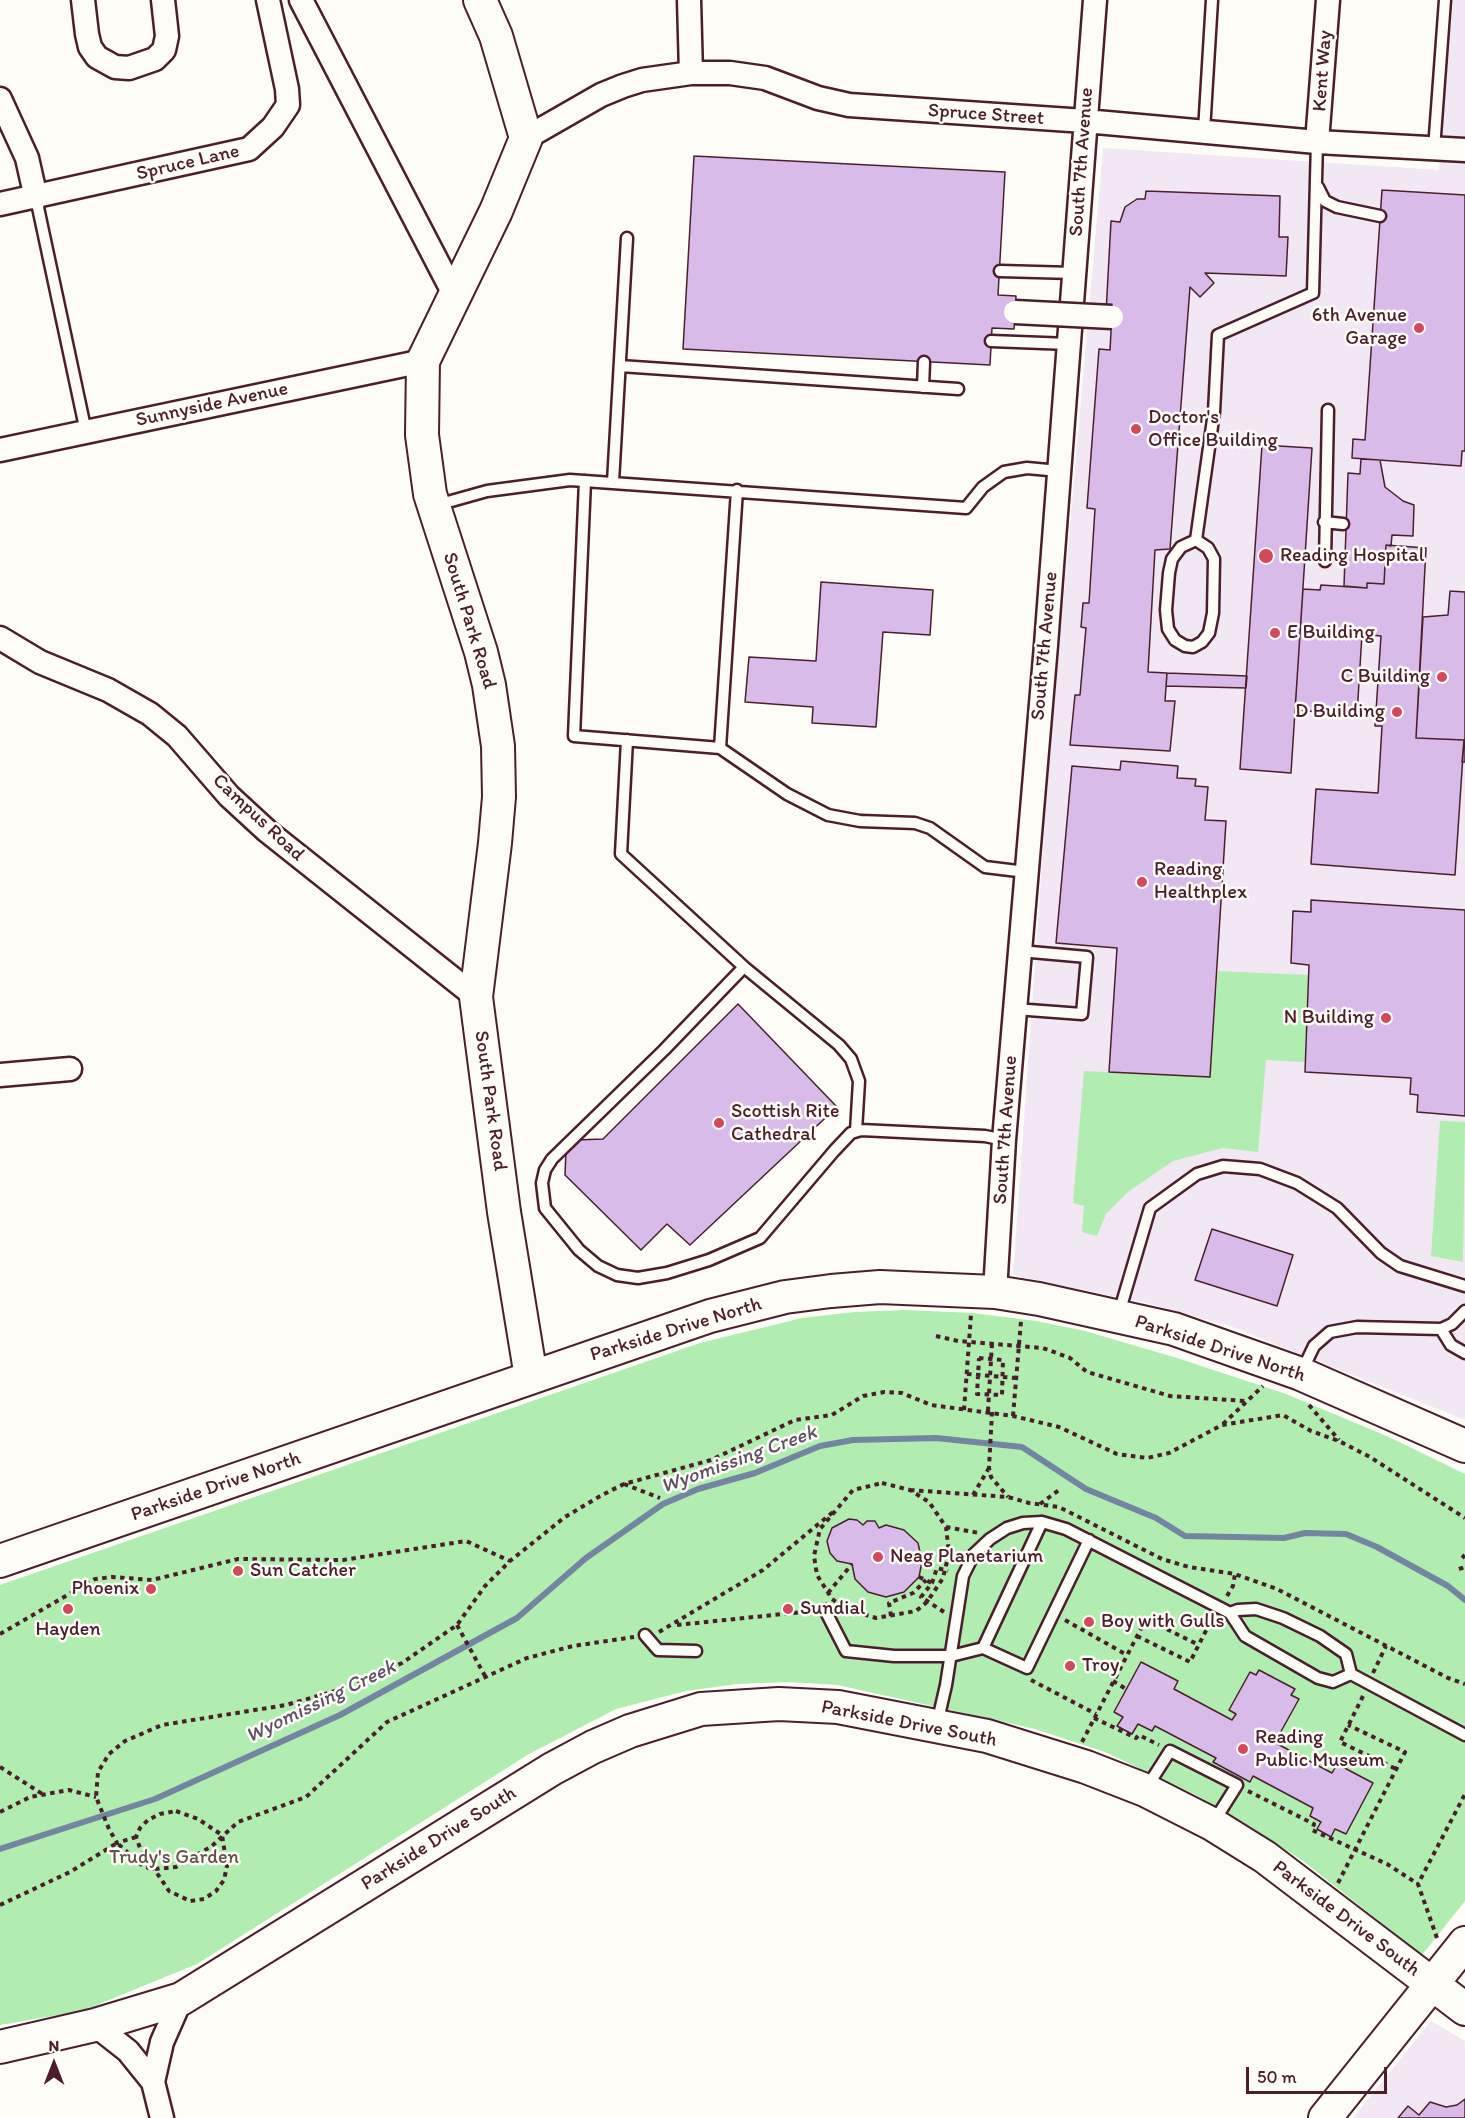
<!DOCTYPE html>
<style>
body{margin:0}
#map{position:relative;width:1465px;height:2118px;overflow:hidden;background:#fdfcf7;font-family:Itim,sans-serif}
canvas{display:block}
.north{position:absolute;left:24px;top:2034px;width:60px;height:60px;-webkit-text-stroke:4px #fdfcf7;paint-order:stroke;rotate:0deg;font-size:16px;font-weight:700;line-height:24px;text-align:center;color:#4a1f2b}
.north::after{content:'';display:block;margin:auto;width:21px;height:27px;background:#4a1f2b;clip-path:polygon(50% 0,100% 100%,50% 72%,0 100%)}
.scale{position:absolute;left:1246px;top:2067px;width:141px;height:27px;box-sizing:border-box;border:3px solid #4a1f2b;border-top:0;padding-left:8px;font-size:18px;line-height:21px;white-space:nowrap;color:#4a1f2b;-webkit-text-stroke:4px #fdfcf7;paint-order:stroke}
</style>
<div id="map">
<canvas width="1465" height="2118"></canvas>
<div class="north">N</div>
<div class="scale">50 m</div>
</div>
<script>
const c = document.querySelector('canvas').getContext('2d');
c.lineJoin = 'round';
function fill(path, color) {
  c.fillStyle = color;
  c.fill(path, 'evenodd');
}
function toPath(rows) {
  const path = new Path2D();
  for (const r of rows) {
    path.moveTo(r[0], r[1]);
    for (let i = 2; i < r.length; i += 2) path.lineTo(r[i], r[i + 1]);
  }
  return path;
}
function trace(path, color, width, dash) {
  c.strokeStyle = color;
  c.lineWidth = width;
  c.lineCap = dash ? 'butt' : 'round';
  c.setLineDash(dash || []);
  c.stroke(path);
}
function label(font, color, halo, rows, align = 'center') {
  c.font = font + ' Itim,sans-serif';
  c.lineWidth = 5;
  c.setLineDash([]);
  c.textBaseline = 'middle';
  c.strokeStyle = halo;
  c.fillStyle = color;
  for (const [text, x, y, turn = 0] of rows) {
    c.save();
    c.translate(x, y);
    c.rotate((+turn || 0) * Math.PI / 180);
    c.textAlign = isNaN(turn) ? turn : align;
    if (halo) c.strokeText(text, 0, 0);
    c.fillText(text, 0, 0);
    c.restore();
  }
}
fill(toPath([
 [1453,0,1465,0,1465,1420,1230,1326,1150,1304,1013,1275,1048,778,1103,148,1439,170],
 [1431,2021,1465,2041,1465,2118,1353,2118]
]), '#f2e8f3');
fill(toPath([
 [1218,971,1308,975,1305,1062,1266,1060,1258,1152,1223,1148,1173,1161,1128,1192,1106,1214,1097,1236,1082,1232,1084,1206,1073,1203,1084,1071,1210,1077],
 [1440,1121,1465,1122,1463,1262,1431,1256],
 [906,1310,973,1313,1036,1321,1085,1331,1177,1358,1286,1394,1389,1437,1465,1474,1465,1901,1422,1955,1303,1861,1254,1829,1196,1795,1105,1752,1035,1729,838,1685,788,1682,737,1684,686,1691,616,1709,529,1754,197,1964,82,2011,0,2025,0,1585,700,1343,802,1318,855,1312]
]), '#b1ecb1');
trace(toPath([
 [0,1849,155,1799,340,1715,517,1618,586,1558,663,1504,698,1489,755,1473,820,1446,853,1440,936,1438,1022,1447,1086,1489,1156,1518,1185,1536,1284,1538,1305,1533,1346,1534,1377,1547,1448,1586,1465,1600]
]), '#7385a0', 6);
const building = toPath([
 [694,156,1005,172,998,295,1016,296,1014,329,992,328,990,365,683,349,694,156],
 [1382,190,1465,195,1465,451,1462,451,1461,466,1352,458,1353,439,1365,440,1382,190],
 [1146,191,1280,196,1279,237,1288,237,1286,276,1205,273,1214,283,1200,297,1190,287,1170,549,1155,550,1148,672,1167,673,1165,701,1175,701,1170,751,1070,745,1075,695,1080,695,1086,628,1081,627,1083,603,1089,603,1095,509,1087,508,1099,349,1110,350,1112,313,1106,313,1111,221,1120,222,1125,207,1137,199,1145,199,1146,191],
 [1262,445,1312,448,1291,773,1240,769,1262,445],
 [1361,459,1380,460,1385,487,1403,501,1414,505,1413,536,1392,535,1391,546,1386,545,1384,584,1367,583,1367,588,1344,586,1348,473,1360,474,1361,459],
 [1386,545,1426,548,1416,738,1464,740,1455,875,1311,864,1316,789,1378,793,1382,726,1375,726,1381,636,1362,634,1357,715,1295,710,1303,589,1320,590,1321,585,1367,588,1367,583,1384,584,1386,545],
 [821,582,933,590,930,635,883,632,876,727,812,723,813,707,745,702,749,657,816,661,821,582],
 [1450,591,1465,592,1465,762,1462,762,1464,740,1416,738,1423,617,1448,615,1450,591],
 [1167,673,1247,676,1246,688,1166,686,1167,673],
 [1121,761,1178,766,1177,778,1196,779,1195,786,1208,787,1205,820,1226,821,1210,1077,1109,1072,1117,948,1056,943,1072,766,1120,770,1121,761],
 [1311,900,1465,910,1465,1116,1417,1112,1418,1095,1410,1094,1411,1078,1305,1072,1309,965,1291,963,1293,911,1311,912,1311,900],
 [738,1004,837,1107,690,1245,667,1224,641,1250,565,1175,566,1150,575,1140,603,1139,738,1004],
 [1212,1229,1293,1255,1277,1306,1195,1280,1212,1229],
 [849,1519,857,1520,863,1525,867,1521,875,1521,879,1528,886,1525,904,1530,918,1543,922,1561,919,1577,904,1592,886,1597,868,1592,855,1579,852,1564,837,1561,830,1553,827,1541,832,1528,849,1519],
 [1141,1662,1178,1681,1174,1689,1232,1720,1236,1714,1229,1710,1250,1672,1256,1675,1259,1670,1295,1689,1291,1695,1299,1699,1279,1735,1274,1733,1270,1740,1332,1773,1337,1764,1373,1783,1346,1834,1335,1829,1331,1837,1317,1829,1321,1822,1310,1816,1313,1808,1253,1776,1250,1782,1213,1762,1216,1758,1155,1726,1152,1731,1138,1724,1132,1734,1117,1726,1123,1717,1114,1712,1141,1662],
 [1465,2099,1465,2118,1398,2118,1408,2106,1419,2115,1430,2102,1446,2107,1457,2105,1465,2099]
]);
fill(building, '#d9bbe9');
trace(building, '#4a1f2b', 1.5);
const lane = toPath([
 [1204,131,1212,0],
 [1434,149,1445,0],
 [1318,187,1325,201,1337,207,1380,216],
 [36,198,86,432],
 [1000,271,1073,273],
 [991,341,1069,344],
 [620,366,958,389],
 [923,387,924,362],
 [585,481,574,736,720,748,787,794,828,815,860,821,915,823,930,828,985,867,1026,872],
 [613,482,627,238],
 [437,505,487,491,570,480,966,508,983,487,1004,472,1027,468,1059,471],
 [1324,522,1343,524],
 [1196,540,1214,412,1218,335,1313,293,1317,142],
 [1196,540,1208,548,1214,559,1213,613,1209,633,1202,642,1193,647,1185,646,1175,640,1168,629,1166,610,1169,573,1172,559,1181,547,1196,540],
 [1325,561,1328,410],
 [627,740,621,854,744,967,664,1050,552,1159,545,1170,542,1183,545,1208,579,1250,598,1266,617,1275,638,1278,667,1273,709,1260,760,1238,834,1151,851,1133,861,1130,985,1136,1004,1140],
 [720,748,737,490],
 [744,967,839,1045,851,1059,859,1081,856,1131],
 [1015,1009,1082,1014,1087,957,1020,951],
 [1119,1313,1150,1208,1197,1174,1223,1166,1260,1169,1297,1183,1337,1208,1381,1253,1400,1266,1465,1286],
 [1441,1329,1451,1345,1465,1353],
 [1302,1371,1314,1346,1330,1332,1357,1327,1441,1329,1452,1324,1465,1311],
 [1042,1522,983,1648,1027,1668,1089,1540],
 [825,1610,846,1651,894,1656,951,1656,983,1648],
 [1230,1613,1238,1610,1256,1609,1283,1618,1320,1636,1346,1654,1351,1674,1465,1735],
 [645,1635,658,1650,696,1651],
 [937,1724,946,1685,963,1576,974,1554,990,1539,1007,1528,1023,1523,1042,1522,1066,1529,1230,1613,1245,1636,1318,1678,1333,1682,1351,1674],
 [1147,1787,1170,1751,1237,1785,1213,1823]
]);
const street = toPath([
 [83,0,87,34,90,47,97,57,115,67,129,68,155,59,164,50,167,36,163,0],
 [301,0,454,294],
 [689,0,691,73],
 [0,99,27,158,36,198],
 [526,138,601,95,623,86,642,80,691,73,730,73,765,78,818,98,849,105,1085,121,1317,142,1465,150],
 [1317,142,1328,0],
 [0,204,249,149,273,127,288,105,287,89,268,0],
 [0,450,423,361],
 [0,638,40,662,108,690,150,714,177,736,229,796,267,831,476,997],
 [0,1075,70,1069],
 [995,1292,1004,1140,1046,645,1095,0],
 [95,2025,128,2051,153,2082,162,2118],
 [153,2082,162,2042,181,1999]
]);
const secondary = toPath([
 [480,0,496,36,526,138,496,211,423,361,422,435,430,494,481,652,489,685,498,746,499,797,495,843,476,997,504,1212,531,1377],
 [0,1561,710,1316,785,1297,831,1291,880,1287,995,1292,1039,1299,1174,1329,1301,1374,1465,1446],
 [0,2047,95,2025,181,1999,552,1769,593,1747,630,1731,701,1709,779,1704,838,1707,987,1736,1086,1767,1145,1790,1212,1824,1265,1857,1465,2009],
 [1325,2118,1465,1943]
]);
trace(lane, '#4a1f2b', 15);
trace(street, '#4a1f2b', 27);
trace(secondary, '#4a1f2b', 36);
trace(toPath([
 [936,1336,958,1341,1043,1348,1070,1358,1087,1372,1170,1396,1245,1401],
 [979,1358,1003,1360,1002,1395,977,1394,979,1358],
 [967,1374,1016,1378],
 [1309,1405,1339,1440],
 [964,1410,971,1315],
 [988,1411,992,1343],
 [992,1412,989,1468,991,1477,1008,1497],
 [1013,1416,1021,1321],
 [1223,1424,1263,1386],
 [882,1483,910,1490,929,1502,946,1527,949,1553,943,1578,927,1602,916,1611,876,1618,846,1609,832,1599,817,1575,814,1556,820,1529,853,1490,882,1483],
 [624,1484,660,1498],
 [910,1490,1008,1497,1029,1503,1059,1507,1162,1559,1189,1567,1235,1574,1277,1589,1448,1678,1465,1684],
 [973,1495,989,1468],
 [1040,1504,1059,1490],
 [946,1527,979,1533],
 [1462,1555,1465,1558],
 [1459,1569,1465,1567],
 [919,1577,932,1583],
 [828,1593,852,1564],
 [1227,1596,1233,1586,1235,1574],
 [944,1612,921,1597,932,1583,937,1568,948,1571],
 [891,1616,889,1603,913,1593,926,1580],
 [1065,1620,1127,1655],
 [457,1625,485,1676],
 [677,1625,812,1611],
 [659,1632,763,1570,833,1512],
 [0,1634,95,1579,112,1577,152,1580,238,1559,343,1560,466,1541,510,1561],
 [1137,1636,1190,1662,1213,1617],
 [1373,1673,1386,1646],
 [1031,1680,1096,1714],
 [1113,1681,1126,1689],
 [1363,1696,1340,1742,1396,1769],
 [1094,1718,1136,1738,1139,1735,1159,1745],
 [1082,1742,1146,1619,1199,1645],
 [0,1767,44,1795],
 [1248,1791,1314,1824,1312,1830,1387,1864,1418,1884],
 [176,1811,198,1819,222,1835,227,1866,224,1880,216,1891,204,1899,190,1901,169,1891,140,1848,136,1837,140,1828,148,1820,160,1814,176,1811],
 [0,1812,30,1797,69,1790,96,1797],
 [136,1837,117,1843,109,1829,96,1797,98,1772,109,1754,125,1741,162,1725,286,1705,339,1690,402,1663,457,1625,485,1586,510,1561,565,1517,602,1495,624,1484,711,1460,795,1420,832,1415,863,1396,884,1392,902,1393,931,1405,1013,1416,1059,1427,1117,1454,1147,1458,1169,1453,1222,1425,1283,1415,1311,1431,1339,1441,1370,1457,1465,1518],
 [1338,1883,1405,1752,1348,1725],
 [0,1905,70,1872,117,1843,144,1867,155,1869,176,1867,212,1846,238,1822,306,1797,387,1722,527,1658,573,1646,634,1637],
 [1437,1938,1418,1884,1465,1794]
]), '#4a1f2b', 4, [4.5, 4.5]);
trace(lane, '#fdfcf7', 10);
trace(street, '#fdfcf7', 22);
trace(secondary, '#fdfcf7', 32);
const streetBridge = toPath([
 [1015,312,1112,317]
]);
trace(streetBridge, '#4a1f2b', 27, []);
trace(streetBridge, '#fdfcf7', 22);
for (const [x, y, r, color] of [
 [1419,328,6,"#d1495b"],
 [1136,429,6,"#d1495b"],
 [1266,556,8,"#d1495b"],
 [1275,633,6,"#d1495b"],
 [1442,677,6,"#d1495b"],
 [1397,712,6,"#d1495b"],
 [1142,882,6,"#d1495b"],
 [1386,1018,6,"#d1495b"],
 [719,1123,6,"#d1495b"],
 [878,1557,6,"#d1495b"],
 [238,1571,6,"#d1495b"],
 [151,1589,6,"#d1495b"],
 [68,1609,6,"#d1495b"],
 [788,1609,6,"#d1495b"],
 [1089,1622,6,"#d1495b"],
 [1070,1666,6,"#d1495b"],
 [1243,1749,6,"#d1495b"]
]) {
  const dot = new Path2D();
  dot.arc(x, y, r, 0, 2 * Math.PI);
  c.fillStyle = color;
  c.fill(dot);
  trace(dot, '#fdfcf7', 2);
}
label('20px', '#4a1f2b', '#fdfcf7', [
 ["Kent Way",1323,71,-86],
 ["Spruce Street",986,115,4],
 ["South 7th Avenue",1082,162,-86],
 ["Spruce Lane",188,163,-13],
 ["Sunnyside Avenue",212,405,-12],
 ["South Park Road",469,621,73],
 ["South 7th Avenue",1045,646,-85],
 ["Campus Road",258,818,43],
 ["South Park Road",490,1101,82],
 ["South 7th Avenue",1006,1130,-86],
 ["Parkside Drive North",676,1330,-17],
 ["Parkside Drive North",1220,1349,18],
 ["Parkside Drive North",216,1487,-19],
 ["Parkside Drive South",909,1724,11],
 ["Parkside Drive South",439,1839,-32],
 ["Parkside Drive South",1346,1919,37]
]);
label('20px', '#4a1f2b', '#fdfcf7', [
 ["6th Avenue",1407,316,"right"],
 ["Garage",1407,339,"right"],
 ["Doctor's",1148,418],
 ["Office Building",1148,441],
 ["Reading Hospital",1280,556],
 ["E Building",1287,633],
 ["C Building",1430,677,"right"],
 ["D Building",1385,712,"right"],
 ["Reading",1154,870],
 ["Healthplex",1154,893],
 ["N Building",1374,1018,"right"],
 ["Scottish Rite",731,1112],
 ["Cathedral",731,1135],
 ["Neag Planetarium",890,1557],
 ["Sun Catcher",250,1571],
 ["Phoenix",139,1589,"right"],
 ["Sundial",800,1609],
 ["Boy with Gulls",1101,1622],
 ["Hayden",68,1630,"center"],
 ["Troy",1082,1666],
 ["Reading",1255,1738],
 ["Public Museum",1255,1761]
], 'left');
label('20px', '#64524c', '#fdfcf7', [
 ["Trudy's Garden",174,1858]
]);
label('italic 21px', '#5f5266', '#fdfcf7', [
 ["Wyomissing Creek",739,1460,-20],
 ["Wyomissing Creek",321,1702,-26]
]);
</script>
